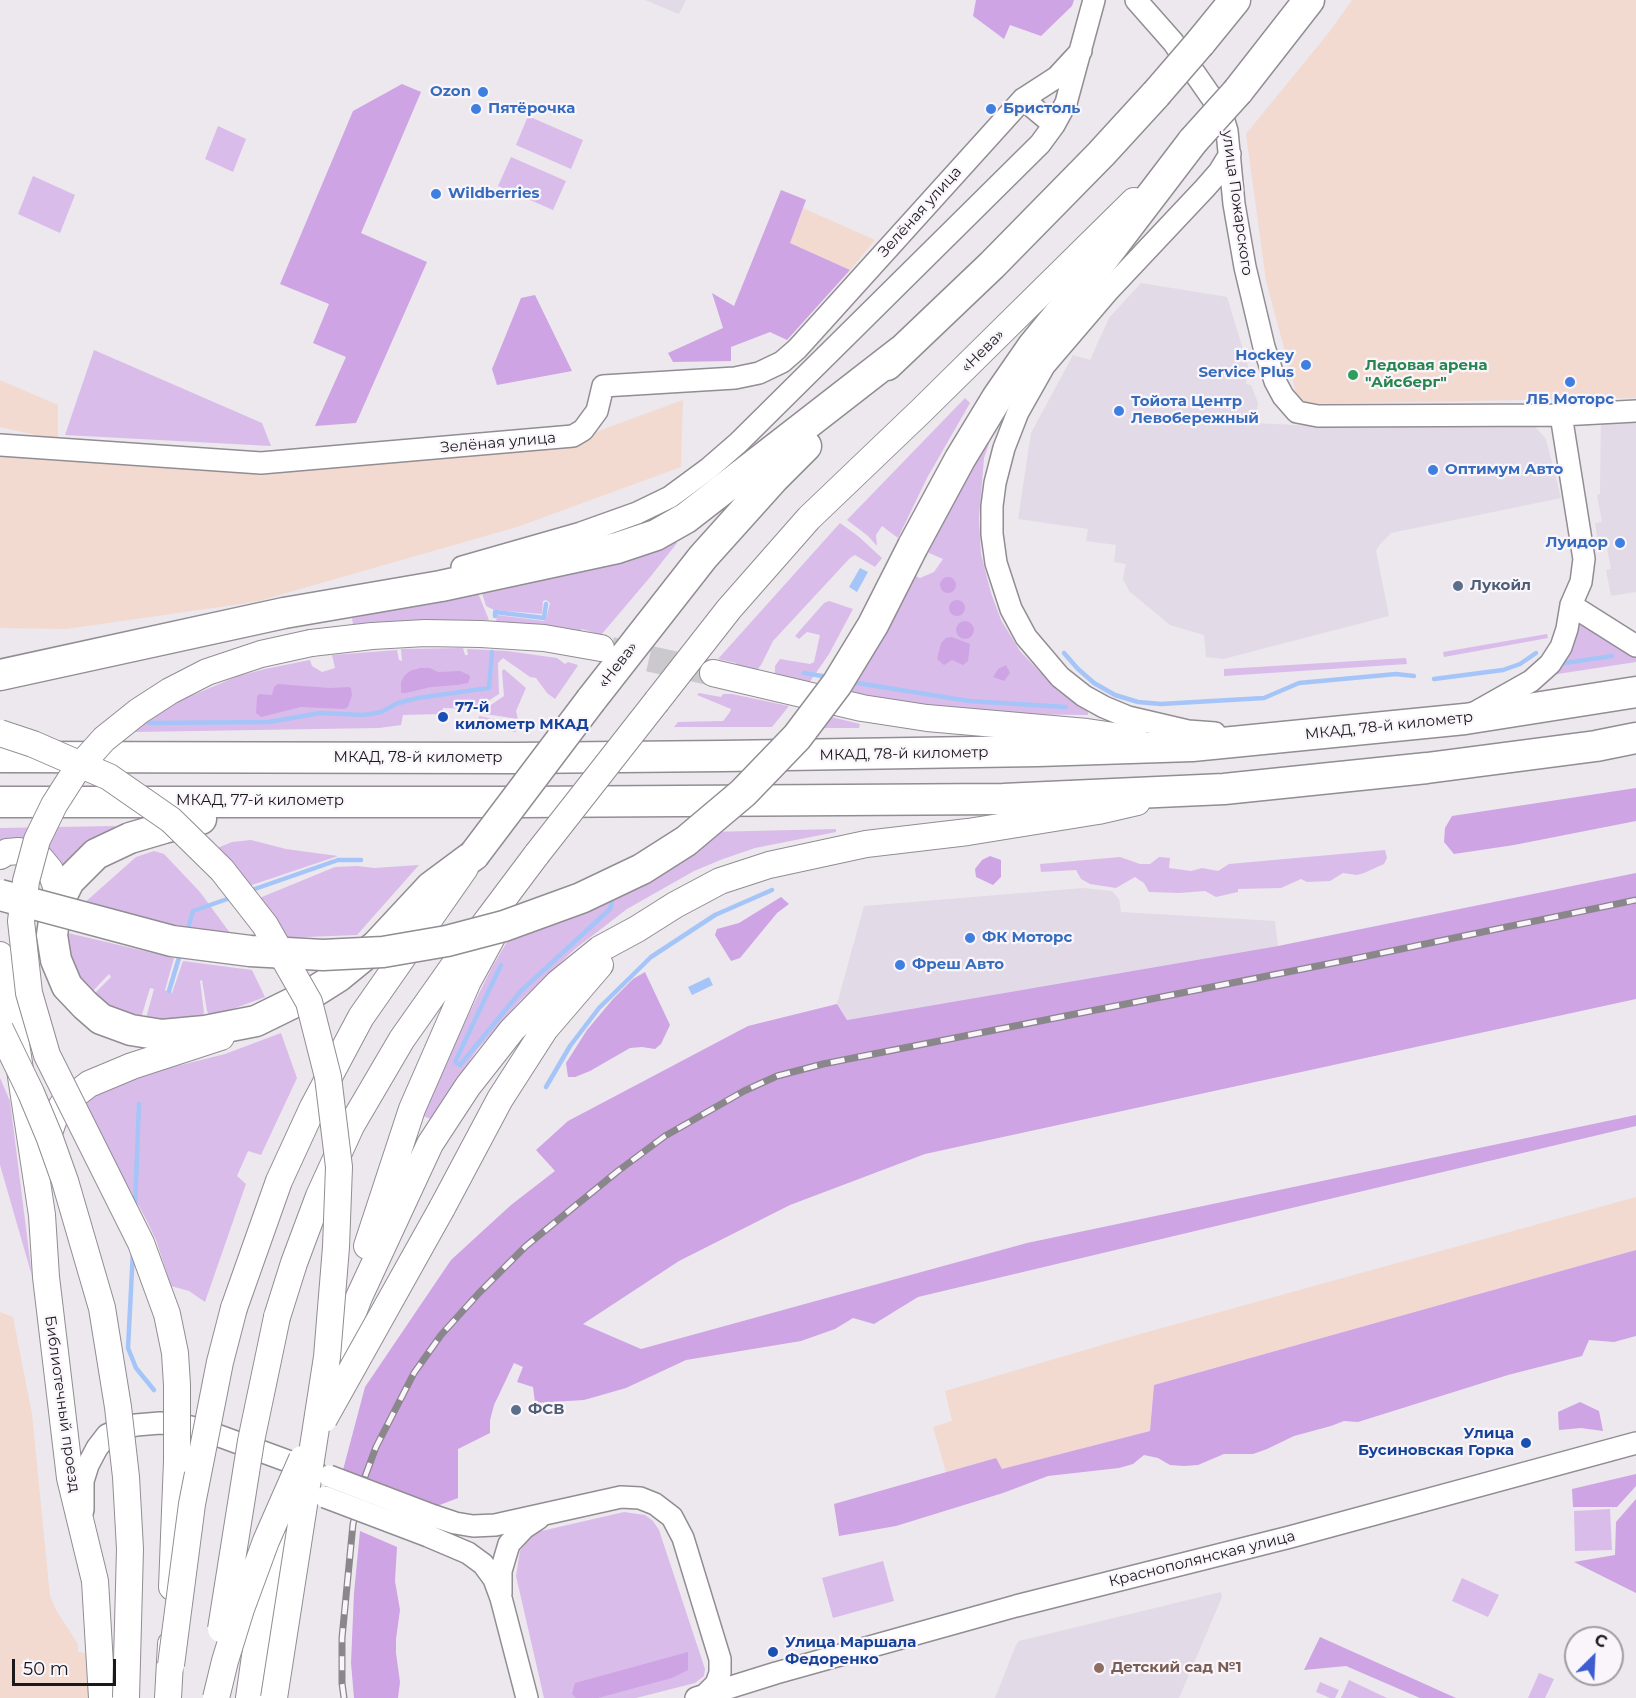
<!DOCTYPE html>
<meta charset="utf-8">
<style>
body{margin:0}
#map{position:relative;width:1636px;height:1698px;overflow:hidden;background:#ece8ee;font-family:Montserrat,sans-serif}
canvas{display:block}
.north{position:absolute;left:1564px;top:1626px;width:60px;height:60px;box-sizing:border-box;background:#f9f5fb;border:2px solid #9f9da1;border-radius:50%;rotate:24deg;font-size:16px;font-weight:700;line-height:24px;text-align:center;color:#19181a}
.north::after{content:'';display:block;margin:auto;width:21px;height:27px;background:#3e5dcf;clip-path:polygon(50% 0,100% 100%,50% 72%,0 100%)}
.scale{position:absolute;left:12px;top:1659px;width:104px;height:27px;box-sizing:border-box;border:3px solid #19181a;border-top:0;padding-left:8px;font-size:18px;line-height:21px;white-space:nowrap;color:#19181a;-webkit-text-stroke:4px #f9f5fb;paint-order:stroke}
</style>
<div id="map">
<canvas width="1636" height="1698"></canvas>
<div class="north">С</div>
<div class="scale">50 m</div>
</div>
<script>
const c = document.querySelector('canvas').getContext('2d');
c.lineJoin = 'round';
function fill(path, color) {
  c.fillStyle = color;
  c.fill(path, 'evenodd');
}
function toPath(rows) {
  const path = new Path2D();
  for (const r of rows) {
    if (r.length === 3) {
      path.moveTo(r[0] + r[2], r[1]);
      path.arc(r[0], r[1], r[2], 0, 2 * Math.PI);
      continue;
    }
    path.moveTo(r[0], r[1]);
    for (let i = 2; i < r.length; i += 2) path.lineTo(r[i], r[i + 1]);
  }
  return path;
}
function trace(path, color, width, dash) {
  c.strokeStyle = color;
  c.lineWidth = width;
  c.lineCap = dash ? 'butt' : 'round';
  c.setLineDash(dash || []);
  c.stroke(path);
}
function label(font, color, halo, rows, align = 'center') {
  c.font = font + ' Montserrat,sans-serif';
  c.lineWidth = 4.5;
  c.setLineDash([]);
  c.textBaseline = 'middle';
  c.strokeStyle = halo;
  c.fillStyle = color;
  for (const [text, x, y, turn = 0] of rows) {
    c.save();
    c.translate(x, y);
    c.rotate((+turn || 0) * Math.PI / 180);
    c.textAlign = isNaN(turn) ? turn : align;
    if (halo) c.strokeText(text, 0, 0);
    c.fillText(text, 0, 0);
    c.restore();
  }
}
fill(toPath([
 [645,0,686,0,679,14],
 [1141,283,1227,297,1248,366,1246,384,1251,385,1258,403,1255,423,1333,427,1531,422,1546,439,1561,498,1391,533,1380,544,1376,551,1389,616,1223,659,1206,657,1204,635,1170,625,1129,591,1123,579,1126,564,1114,562,1116,545,1086,541,1088,529,1018,519,1031,433,1073,355,1090,360,1109,318],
 [1636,416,1636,592,1611,596,1606,570,1611,569,1607,548,1599,549,1595,523,1602,522,1597,495,1600,494,1601,417],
 [1083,888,1112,891,1119,899,1121,912,1275,921,1278,946,847,1020,837,1004,864,906],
 [1221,1592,1222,1597,1179,1698,995,1698,1016,1645,1019,1641]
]), '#e2dae6');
fill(toPath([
 [1352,0,1636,0,1636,398,1299,404,1266,281,1246,134,1330,31],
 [803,208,875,240,850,270,790,243],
 [0,380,58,405,58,440,0,427],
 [683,400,681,467,517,527,255,602,66,629,0,628,0,448,257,471,580,442,601,430],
 [1636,1197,1636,1250,1154,1385,1150,1431,1002,1469,996,1458,946,1472,933,1427,952,1421,945,1391,1133,1336],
 [0,1312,13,1317,32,1414,50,1596,56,1610,78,1644,78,1652,85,1653,96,1666,97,1698,0,1698]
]), '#f2dad1');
fill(toPath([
 [528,116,583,140,571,169,516,145],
 [218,126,246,139,233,172,205,159],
 [511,157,566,181,553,210,498,186],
 [33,176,75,195,60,233,18,214],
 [94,350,262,423,271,446,65,435],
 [965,398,970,403,927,478,898,538,882,526,876,535,877,546,868,536,847,520],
 [992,434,984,458,979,518,981,554,991,593,1001,620,1020,651,1058,691,1088,712,1088,715,995,714,903,702,840,690,910,573,920,578,934,572,943,559,920,549],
 [840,523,858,536,882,558,875,567,855,555,850,558,773,641,761,665,757,670,753,670,737,665,736,663,718,659],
 [676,542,677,543,651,576,601,635,582,629,578,632,496,622,497,615,544,621,546,619,550,603,546,600,543,601,542,614,494,610,486,606,482,593,627,562],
 [478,593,489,620,411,621,353,625,352,618],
 [829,601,853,609,829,654,809,683,775,675,775,666,780,659,810,664,814,662,820,635,807,632,799,639,795,636,824,603],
 [1576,622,1636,657,1636,662,1551,675],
 [1547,634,1548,638,1444,657,1443,652],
 [463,648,465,655,468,655,467,649,507,651,557,658,565,664,568,662,578,665,577,667,555,699,547,693,536,678,530,677,503,658,498,663,499,694,476,709,443,708,442,714,403,715,401,725,379,728,134,732,151,718,179,701,238,676,265,669,310,660,312,666,322,672,335,668,332,655,397,650,399,660,402,661,401,649],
 [1406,658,1407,664,1224,676,1224,669],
 [504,669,526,688,516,711,518,719,479,713,504,696,502,671],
 [699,693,721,697,723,694,732,694,789,706,772,727,674,727,678,722,723,721,730,712,731,709,697,695],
 [823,715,860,724,859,728,813,728],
 [479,716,497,720,523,723,515,732,478,724],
 [114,826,116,827,115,830,62,873,0,844,0,828],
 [836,829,836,832,755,848,723,859,694,871,627,909,575,949,520,1001,477,1050,431,1119,423,1116,438,1077,491,969,508,940,708,832],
 [251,840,286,849,338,856,243,888,210,851,232,842],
 [1385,850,1387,858,1384,864,1364,873,1357,875,1343,873,1330,881,1307,882,1301,879,1281,888,1238,889,1238,892,1216,897,1205,891,1179,893,1149,892,1144,883,1135,877,1116,888,1090,884,1081,879,1076,870,1041,872,1040,864,1120,857,1140,864,1150,864,1159,857,1170,858,1169,868,1191,871,1202,868,1218,871,1229,864],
 [154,851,164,854,200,892,233,937,129,917,82,905,136,857],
 [419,865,357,935,281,938,252,901,335,867,357,866,374,868],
 [68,933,174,958,165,990,172,993,183,961,252,970,265,997,211,1017,207,1011,202,980,200,981,204,1012,202,1018,172,1021,146,1018,154,989,150,988,141,1018,122,1012,93,995,111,977,109,974,91,993,70,961],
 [281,1033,297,1078,261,1155,248,1151,237,1176,246,1184,205,1302,189,1291,171,1286,156,1240,147,1221,82,1102,95,1091,141,1075,225,1054],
 [0,1078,10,1101,32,1276,0,1165],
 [1610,1509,1612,1550,1575,1551,1574,1511],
 [624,1512,645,1515,653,1521,659,1530,705,1669,704,1676,695,1683,636,1698,544,1698,516,1576,520,1551,528,1539,537,1532],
 [883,1561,894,1601,833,1618,822,1578],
 [1462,1578,1499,1595,1488,1617,1452,1601],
 [1539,1673,1554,1679,1545,1698,1528,1698],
 [1349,1680,1387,1698,1341,1698],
 [1320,1682,1339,1690,1335,1698,1330,1698,1316,1692]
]), '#dabcea');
fill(toPath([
 [976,0,1074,0,1072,6,1041,36,1010,25,1004,39,973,16],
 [402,84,421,92,361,233,427,262,356,423,315,426,346,357,313,343,329,304,280,284,353,111],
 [781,190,806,200,790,243,850,270,787,340,770,332,731,347,731,361,673,362,668,353,723,328,712,293,734,306],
 [535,295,572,371,497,385,492,369,521,298],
 [948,585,8],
 [957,608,8],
 [965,630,9],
 [952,637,970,644,968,661,963,665,952,660,944,665,937,659,941,643,946,638],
 [1006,665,1010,673,1004,681,993,677,998,669],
 [420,668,430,668,438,672,460,671,469,675,470,678,468,683,457,685,431,687,406,693,401,693,401,682,404,676,410,671],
 [278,684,330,688,349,687,351,688,352,695,348,707,344,709,301,707,261,717,256,713,257,697,259,694,272,695,274,687],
 [1636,788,1636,821,1514,845,1454,854,1444,842,1445,828,1452,816],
 [990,856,1001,860,1001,877,993,885,976,877,975,869,982,860],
 [1636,873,1636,999,925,1154,790,1205,679,1261,583,1324,641,1349,1027,1243,1636,1115,1636,1126,918,1297,874,1324,853,1318,835,1329,801,1341,686,1360,626,1388,584,1400,535,1403,533,1387,517,1382,523,1367,514,1363,494,1405,490,1420,490,1433,458,1449,458,1498,437,1506,343,1470,365,1387,451,1260,511,1205,555,1171,536,1150,568,1121,748,1026,837,1004,847,1020,1278,946],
 [781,897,789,904,777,913,740,958,731,961,715,935,717,929,739,923],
 [645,972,670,1025,661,1044,655,1049,642,1047,630,1048,590,1071,575,1077,568,1077,566,1063,587,1030,613,999,633,979],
 [1636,1250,1636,1336,1614,1342,1589,1340,1582,1356,1508,1375,1358,1422,1344,1421,1331,1426,1294,1436,1267,1449,1253,1454,1224,1454,1198,1465,1184,1466,1170,1465,1158,1458,1144,1455,1133,1464,1119,1468,1048,1476,1003,1493,896,1526,839,1536,834,1504,996,1458,1002,1469,1150,1431,1154,1385],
 [1580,1402,1599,1411,1603,1431,1581,1428,1559,1430,1558,1412],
 [1636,1474,1636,1486,1617,1507,1573,1507,1572,1489],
 [1636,1499,1636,1593,1574,1562,1615,1555,1616,1522],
 [360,1531,397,1547,395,1581,400,1610,396,1639,396,1653,400,1682,398,1698,354,1698,351,1663,354,1593],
 [1320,1637,1456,1698,1420,1698,1346,1666,1304,1670],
 [688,1652,688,1670,672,1678,598,1698,576,1698,572,1694,575,1683]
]), '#cea4e4');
fill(toPath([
 [860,568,868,572,857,592,849,587],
 [709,977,713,985,692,995,688,987]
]), '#a5c5f8');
trace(toPath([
 [495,616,495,612,544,618,546,604],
 [1064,653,1078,669,1094,683,1115,695,1138,702,1161,704,1264,698,1299,683,1396,674,1414,676],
 [1565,663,1612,656],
 [804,673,828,677],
 [1434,679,1503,670,1520,664,1536,653],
 [851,682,969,701,1066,707],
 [149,723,269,722,320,713,364,715,381,712,398,703,418,698,489,688,492,652],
 [249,891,338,860,361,860],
 [187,932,193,911,233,897],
 [501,965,455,1062,460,1065,521,991,610,909,612,902,609,895],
 [169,991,181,951],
 [546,1087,570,1046,599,1008,651,957,715,915,772,890],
 [135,1207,139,1104],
 [133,1251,128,1348,136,1368,154,1390]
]), '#a5c5f8', 4.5);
trace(toPath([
 [611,650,713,673]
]), '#ccc9ce', 26, [26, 13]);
const minor = toPath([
 [1136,0,1173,42,1221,111,1227,131,1234,204,1245,267,1264,347,1275,381,1283,396,1297,412,1318,416,1561,415],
 [1023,99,1054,125],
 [0,445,261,463,573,436,583,430,597,411,603,386,735,378,759,373,782,362,797,349,1023,99,1057,77,1081,51],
 [462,567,581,533,637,513,670,497,708,469,738,443,1040,144,1054,125,1066,103,1094,0],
 [1571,605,1636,646],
 [1476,712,1531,681,1550,664,1561,647,1567,629,1571,605,1581,582,1584,559,1561,415,1636,411],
 [1215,733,1188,731,1128,717,1104,707,1084,696,1060,677,1026,637,1011,609,996,563,992,534,992,506,995,483,1004,448,1018,412,1044,366,1109,290,1205,188,1219,172,1230,154],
 [83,1510,83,1481,88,1465,97,1448,107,1435,120,1429,136,1425,160,1423,182,1425,203,1430,315,1471],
 [434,1516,455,1523,473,1526,495,1525,621,1497,640,1498,655,1504,672,1517,683,1538,720,1659,720,1673,716,1684,704,1696],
 [428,1536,468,1553,483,1564,494,1579,501,1598,527,1698],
 [501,1594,501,1571,509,1544,524,1528,539,1518],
 [696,1698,776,1673,1016,1606,1290,1537,1636,1443]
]);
const major = toPath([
 [311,643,372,636,425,633,481,634,544,638,601,648],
 [713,673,862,708,927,718,1087,732,1135,739],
 [657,701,729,609,809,518,922,410,1134,201],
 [0,856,7,852,19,851,30,853,41,859,50,870,56,886,56,907],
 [0,955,12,1017,42,1215,46,1277,70,1478,95,1581,102,1698],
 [47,1149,49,1133,55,1116,63,1104,89,1084,132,1066,221,1037],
 [442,1208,500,1099,545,1029,600,965],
 [367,1246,412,1109,468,981,497,928],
 [234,1308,279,1181,313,1107,361,1017,465,868],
 [277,1317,294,1263,319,1196,351,1126,402,1039,462,954,537,854],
 [331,1370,359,1297,430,1144,468,1086,512,1030,558,983,600,949,637,929,675,905,720,881,769,865,866,844,968,832,1098,811,1137,802],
 [172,1587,177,1461],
 [168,1698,171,1644],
 [249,1698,261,1614,283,1522]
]);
const highway = toPath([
 [1200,43,1235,0],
 [1238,91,1309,0],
 [887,365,992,265,1101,154,1156,94],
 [913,546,960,459,997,398,1033,346,1084,284,1193,141],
 [0,675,284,613,441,586,617,548,656,535,686,518,901,351],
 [591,700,703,557,774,478,806,446],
 [0,757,516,758,723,756,1038,751,1192,746,1465,719,1636,692],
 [0,802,520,802,1003,799,1224,789,1427,768,1596,746,1636,738],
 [201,819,164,828,130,838,96,854,69,881,56,907,52,935,56,960,67,986,85,1005,101,1019,131,1030,162,1035,205,1031,256,1021,309,995,339,976,377,945,431,887,474,855]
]);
trace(minor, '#918d93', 24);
trace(major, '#918d93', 28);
trace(highway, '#918d93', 33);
trace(minor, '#fff', 21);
trace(major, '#fff', 26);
trace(highway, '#fff', 30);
const rail = toPath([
 [344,1698,342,1683,342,1638,353,1524,363,1482,376,1447,414,1373,441,1335,479,1293,526,1246,618,1171,665,1136,744,1091,777,1076,823,1064,1358,958,1636,900]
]);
trace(rail, '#8a878b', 7);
trace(rail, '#f9f5fb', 4.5, [14]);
const minorBridge = toPath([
 [329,1476,434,1516],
 [325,1497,428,1536]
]);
const majorBridge = toPath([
 [0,733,33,744,109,777,171,820,222,870,265,925,309,1002,328,1077,339,1167,336,1247,327,1357,274,1698],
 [537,854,657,701],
 [0,1029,31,1093,49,1136,65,1181,102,1308,118,1407,126,1477,130,1549,126,1698],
 [324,1419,442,1208],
 [177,1461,177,1385,175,1353,167,1314,141,1243,47,1055,29,993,21,921,26,881,37,840,54,805,77,769,104,739,139,711,170,691,207,672,261,654,311,643],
 [221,1629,251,1441,277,1317],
 [171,1665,192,1504,220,1362,234,1308],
 [216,1698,225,1661,241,1609,266,1541,302,1459]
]);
const highwayBridge = toPath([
 [1156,94,1200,43],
 [1193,141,1238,91],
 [474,855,591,700],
 [0,895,172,941,250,951,323,955,383,952,447,941,504,926,581,898,642,869,686,841,743,793,797,737,837,684,873,625,913,546]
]);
trace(minorBridge, '#918d93', 24, []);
trace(majorBridge, '#918d93', 28, []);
trace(highwayBridge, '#918d93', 33, []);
trace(minorBridge, '#fff', 21);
trace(majorBridge, '#fff', 26);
trace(highwayBridge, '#fff', 30);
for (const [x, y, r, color] of [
 [483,92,6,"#3f7fe0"],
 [476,109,6,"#3f7fe0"],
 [991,109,6,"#3f7fe0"],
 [436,194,6,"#3f7fe0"],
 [1306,365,6,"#3f7fe0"],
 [1353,375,6,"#2e9e5b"],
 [1570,382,6,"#3f7fe0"],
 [1119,411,6,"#3f7fe0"],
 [1433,470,6,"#3f7fe0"],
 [1620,543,6,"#3f7fe0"],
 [1458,586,6,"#5c6f8a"],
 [443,717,6,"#1a4fb4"],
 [970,938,6,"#3f7fe0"],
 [900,965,6,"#3f7fe0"],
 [516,1410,6,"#5c6f8a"],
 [1526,1443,6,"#1a4fb4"],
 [773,1652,6,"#1a4fb4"],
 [1099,1668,6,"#8d6e63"]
]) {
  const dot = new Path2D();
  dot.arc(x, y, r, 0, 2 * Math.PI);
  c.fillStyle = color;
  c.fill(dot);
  trace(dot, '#f9f5fb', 2);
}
label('bold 15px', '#366cbe', '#f9f5fb', [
 ["Ozon",471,92,"right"],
 ["Пятёрочка",488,109],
 ["Бристоль",1003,109],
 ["Wildberries",448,194],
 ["Hockey",1294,356,"right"],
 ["Service Plus",1294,373,"right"],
 ["ЛБ Моторс",1570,400,"center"],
 ["Тойота Центр",1131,402],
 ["Левобережный",1131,419],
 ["Оптимум Авто",1445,470],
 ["Луидор",1608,543,"right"],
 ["ФК Моторс",982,938],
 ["Фреш Авто",912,965]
], 'left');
label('15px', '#19181a', '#f9f5fb', [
 ["улица Пожарского",1237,203,82],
 ["Зелёная улица",920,212,-48],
 ["«Нева»",983,351,-45],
 ["Зелёная улица",498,443,-5],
 ["«Нева»",618,665,-52],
 ["МКАД, 78-й километр",1389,726,-6],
 ["МКАД, 78-й километр",904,754,-1],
 ["МКАД, 78-й километр",418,758],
 ["МКАД, 77-й километр",260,801],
 ["Библиотечный проезд",62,1404,82],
 ["Краснополянская улица",1202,1559,-14]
]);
label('bold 15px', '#27864d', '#f9f5fb', [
 ["Ледовая арена",1365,366],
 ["\"Айсберг\"",1365,383]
], 'left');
label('bold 15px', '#4e5e75', '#f9f5fb', [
 ["Лукойл",1470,586],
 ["ФСВ",528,1410]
], 'left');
label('bold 15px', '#164399', '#f9f5fb', [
 ["77-й",455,708],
 ["километр МКАД",455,725],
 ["Улица",1514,1434,"right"],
 ["Бусиновская Горка",1514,1451,"right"],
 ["Улица Маршала",785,1643],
 ["Федоренко",785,1660]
], 'left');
label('bold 15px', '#785e54', '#f9f5fb', [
 ["Детский сад №1",1111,1668]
], 'left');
</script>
